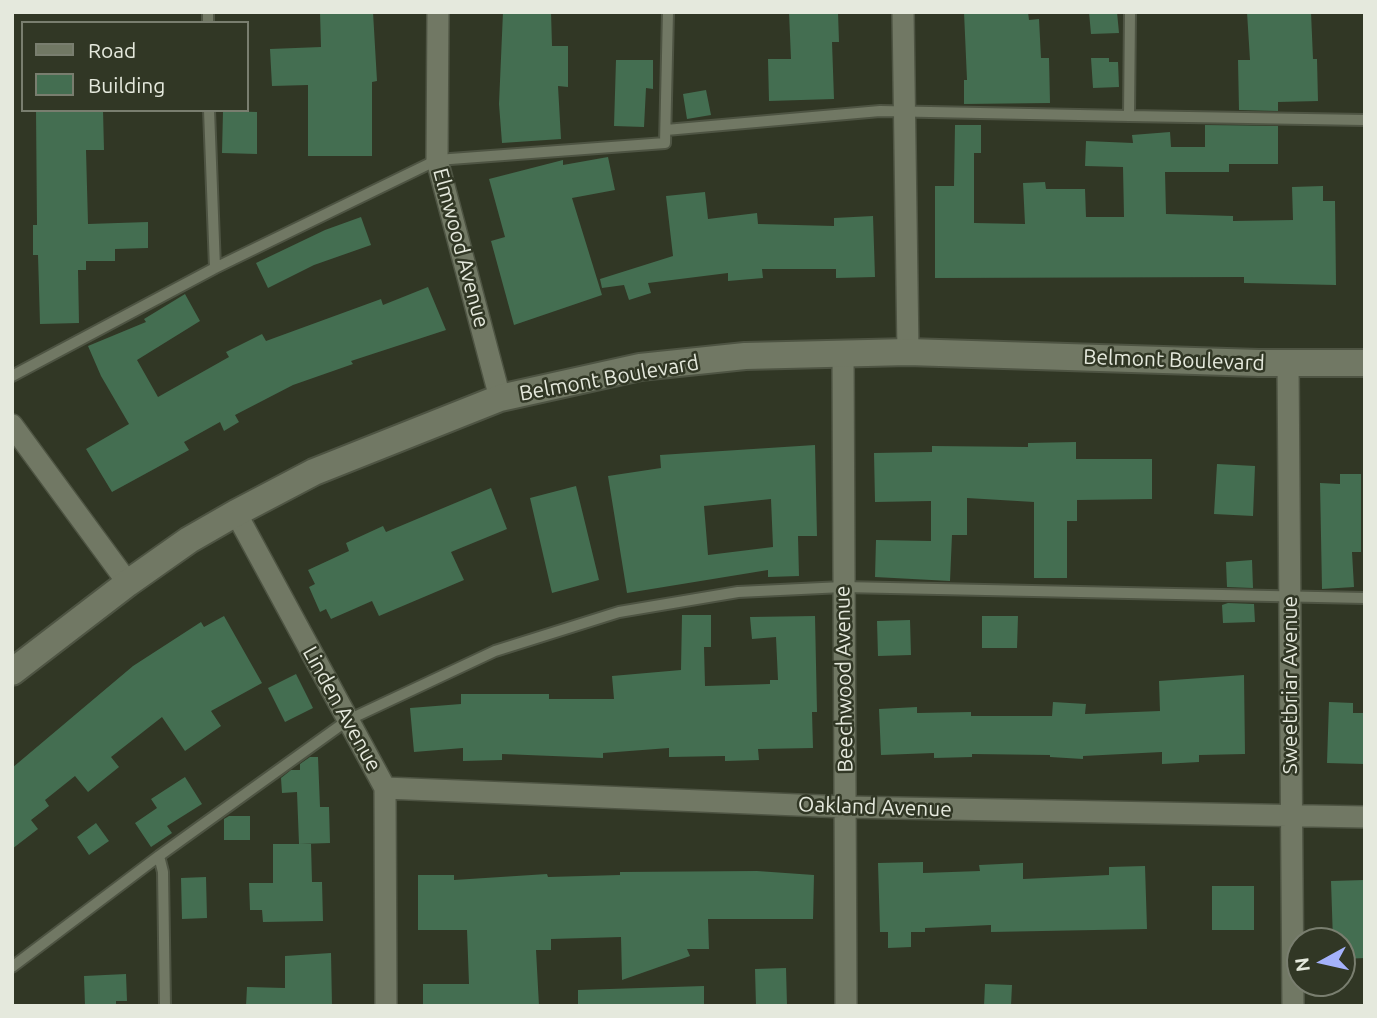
<!DOCTYPE html>
<style>
body{margin:0}
#map{position:relative;width:1377px;height:1018px;overflow:hidden;background:#313725;font-family:Ubuntu,sans-serif}
canvas{display:block}
.frame{position:absolute;inset:0;border:14px solid #e5e9dd;pointer-events:none}
.legend{position:absolute;left:21px;top:21px;width:228px;height:91px;box-sizing:border-box;background:#313725;border:2px solid #797e6f;margin:0;padding:9px 12px;list-style:none;font-size:21px;color:#e5e9dd}
.legend li{display:flex;align-items:center;gap:14px;height:35px}
.legend b{width:35px;border:2px solid #797e6f}
.north{position:absolute;left:1286px;top:927px;width:70px;height:70px;box-sizing:border-box;background:#313725;border:2px solid #797e6f;border-radius:50%;rotate:262deg;font-size:19px;font-weight:700;line-height:28px;text-align:center;color:#e5e9dd}
.north::after{content:'';display:block;margin:auto;width:24px;height:32px;background:#a4b2fc;clip-path:polygon(50% 0,100% 100%,50% 72%,0 100%)}
</style>
<div id="map">
<canvas width="1377" height="1018"></canvas>
<div class="frame"></div>
<ul class="legend">
<li><b style="height:9px;background:#717864"></b>Road</li>
<li><b style="height:19px;background:#446e51"></b>Building</li>
</ul>
<div class="north">N</div>
</div>
<script>
const c = document.querySelector('canvas').getContext('2d');
c.lineJoin = 'round';
function fill(path, color) {
  c.fillStyle = color;
  c.fill(path, 'evenodd');
}
function toPath(rows) {
  const path = new Path2D();
  for (const r of rows) {
    path.moveTo(r[0], r[1]);
    for (let i = 2; i < r.length; i += 2) path.lineTo(r[i], r[i + 1]);
  }
  return path;
}
function trace(path, color, width, dash) {
  c.strokeStyle = color;
  c.lineWidth = width;
  c.lineCap = dash ? 'butt' : 'round';
  c.setLineDash(dash || []);
  c.stroke(path);
}
function label(font, color, halo, rows, align = 'center') {
  c.font = font + ' Ubuntu,sans-serif';
  c.lineWidth = 5;
  c.setLineDash([]);
  c.textBaseline = 'middle';
  c.strokeStyle = halo;
  c.fillStyle = color;
  for (const [text, x, y, turn = 0] of rows) {
    c.save();
    c.translate(x, y);
    c.rotate((+turn || 0) * Math.PI / 180);
    c.textAlign = isNaN(turn) ? turn : align;
    if (halo) c.strokeText(text, 0, 0);
    c.fillText(text, 0, 0);
    c.restore();
  }
}
fill(toPath([
 [320,12,373,12,377,81,372,82,372,156,308,156,308,85,272,86,270,49,321,47],
 [503,12,551,12,552,46,568,46,568,87,558,86,561,139,502,143,499,104],
 [789,12,838,12,839,42,832,42,834,99,769,101,768,59,791,59],
 [964,12,1028,12,1029,20,1039,19,1041,58,1049,58,1050,103,964,104,964,80,967,80],
 [1089,12,1117,12,1119,33,1091,34],
 [1247,12,1311,12,1313,59,1317,59,1318,101,1278,102,1278,111,1239,110,1238,60,1250,60],
 [1091,58,1109,58,1109,62,1118,62,1119,87,1093,88],
 [616,60,653,60,653,89,646,88,644,127,614,126],
 [706,90,711,115,687,119,683,94],
 [36,110,103,110,104,150,86,150,88,224,148,222,148,248,115,249,115,261,86,261,86,270,78,270,79,323,40,324,38,255,33,255,33,225,37,225],
 [223,111,257,112,257,154,222,153],
 [955,125,981,125,981,153,974,153,974,223,1025,224,1023,183,1045,182,1046,189,1085,189,1086,217,1124,217,1123,167,1085,166,1086,141,1133,143,1132,135,1170,132,1171,147,1205,147,1205,125,1278,126,1278,164,1229,164,1229,172,1165,172,1166,214,1233,216,1233,221,1293,220,1292,187,1323,186,1323,201,1335,201,1336,285,1244,283,1244,277,935,278,935,186,954,186],
 [608,157,615,190,572,198,602,295,514,325,491,241,505,237,489,179,563,160,563,165],
 [705,192,708,219,757,213,758,224,834,226,834,218,873,216,875,277,836,278,836,269,762,269,763,278,728,281,728,273,648,283,651,293,629,300,624,285,602,288,600,279,673,256,666,196],
 [361,217,371,245,314,265,268,288,256,263,325,230],
 [428,287,446,330,351,361,353,364,293,385,235,415,239,422,224,431,220,422,184,442,189,450,112,492,86,449,129,424,101,376,88,346,146,322,144,319,185,294,200,321,137,360,158,397,229,357,226,352,262,334,266,341,381,299,383,305],
 [1076,442,1076,459,1152,459,1152,499,1077,500,1077,521,1067,521,1067,578,1034,578,1034,502,967,498,967,535,952,535,950,581,875,577,876,540,931,541,931,501,875,502,874,453,932,452,932,446,1028,447,1028,443],
 [815,445,817,536,798,536,799,576,768,577,768,570,627,593,608,476,661,468,660,455],
 [771,499,773,547,708,555,704,506],
 [1217,464,1255,466,1253,516,1214,514],
 [1340,474,1361,474,1361,552,1352,552,1354,587,1322,589,1320,483,1340,484],
 [576,486,599,580,552,593,530,498],
 [491,488,507,529,451,552,464,580,379,616,372,601,331,619,326,609,320,612,309,587,315,584,308,570,349,551,346,543,383,526,386,532],
 [1252,560,1253,588,1227,587,1226,562],
 [1228,603,1254,604,1255,622,1223,623,1222,605],
 [682,615,711,615,711,647,704,647,705,686,770,684,770,680,778,680,776,637,752,639,750,617,815,616,817,712,812,712,813,748,758,749,759,760,725,761,725,756,669,757,669,748,603,753,603,758,502,754,502,760,463,761,463,748,414,752,410,708,461,704,461,694,549,694,549,699,614,699,612,676,681,670],
 [224,616,262,683,211,711,221,726,185,751,162,717,111,757,119,767,88,792,75,776,45,800,49,806,31,820,38,829,12,849,12,768,133,666,201,622,204,627],
 [982,616,1018,616,1017,648,982,648],
 [910,620,911,655,878,656,877,621],
 [296,674,313,708,285,722,268,688],
 [1244,675,1245,754,1199,755,1199,762,1162,764,1162,752,1083,756,1083,759,1050,757,1050,755,972,754,972,757,934,758,934,753,881,755,879,709,917,707,917,713,971,712,971,716,1052,716,1053,702,1086,704,1085,714,1160,711,1159,681],
 [1329,702,1353,703,1353,713,1365,713,1365,764,1327,763],
 [310,757,318,757,320,807,329,807,330,843,299,844,297,792,282,793,281,778,291,770,300,770,300,764],
 [185,777,202,804,167,826,172,833,151,847,135,823,157,808,151,799],
 [229,816,250,816,250,840,224,840,224,819],
 [96,823,109,841,89,855,77,837],
 [273,844,311,844,312,882,322,882,323,921,263,922,262,910,250,910,249,883,273,883],
 [923,862,923,873,980,871,979,865,1023,863,1023,879,1109,875,1109,867,1145,866,1147,929,991,932,991,925,925,928,925,932,911,932,911,947,888,948,888,932,880,932,878,863],
 [757,871,814,875,813,919,708,919,709,949,687,949,690,956,622,980,621,937,551,939,551,950,536,950,539,1006,423,1006,423,984,469,984,467,930,418,930,418,875,454,875,454,880,547,874,548,877,620,875,620,872],
 [206,877,207,918,182,919,181,878],
 [1365,880,1365,958,1342,959,1342,941,1333,941,1331,881],
 [1212,886,1254,886,1254,930,1212,930],
 [331,953,332,1006,246,1006,247,987,285,988,285,956],
 [786,968,787,1006,756,1006,755,969],
 [126,974,127,1001,116,1001,116,1006,85,1006,84,976],
 [985,984,1012,985,1011,1006,984,1006],
 [704,986,704,1006,578,1006,578,990]
]), '#446e51');
const service = toPath([
 [208,12,208,23],
 [1130,12,1129,116,1365,120],
 [209,110,215,268],
 [666,130,880,111,1129,116],
 [12,376,215,268,437,160,665,143,668,12],
 [159,856,163,872,165,1006],
 [12,967,159,856,348,720,495,651,619,612,738,592,843,587,1365,598]
]);
const minor = toPath([
 [438,12,437,160,500,398],
 [903,12,908,352],
 [843,353,846,1006],
 [1288,363,1293,1006],
 [12,425,128,583],
 [236,513,385,788,386,1006],
 [385,788,846,807,1365,817]
]);
const tertiary = toPath([
 [12,672,128,583,189,540,236,513,314,472,500,398,640,367,745,356,908,352,1259,363,1365,363]
]);
trace(service, '#4e5443', 14);
trace(minor, '#4e5443', 24);
trace(tertiary, '#4e5443', 30);
trace(service, '#717864', 10);
trace(minor, '#717864', 21);
trace(tertiary, '#717864', 26);
label('21px', '#e5e9dd', '#313725', [
 ["Elmwood Avenue",461,248,75],
 ["Belmont Boulevard",1174,360,2],
 ["Belmont Boulevard",609,378,-10],
 ["Beechwood Avenue",844,679,-91],
 ["Sweetbriar Avenue",1290,685,-90],
 ["Linden Avenue",342,709,61],
 ["Oakland Avenue",875,807,2]
]);
</script>
